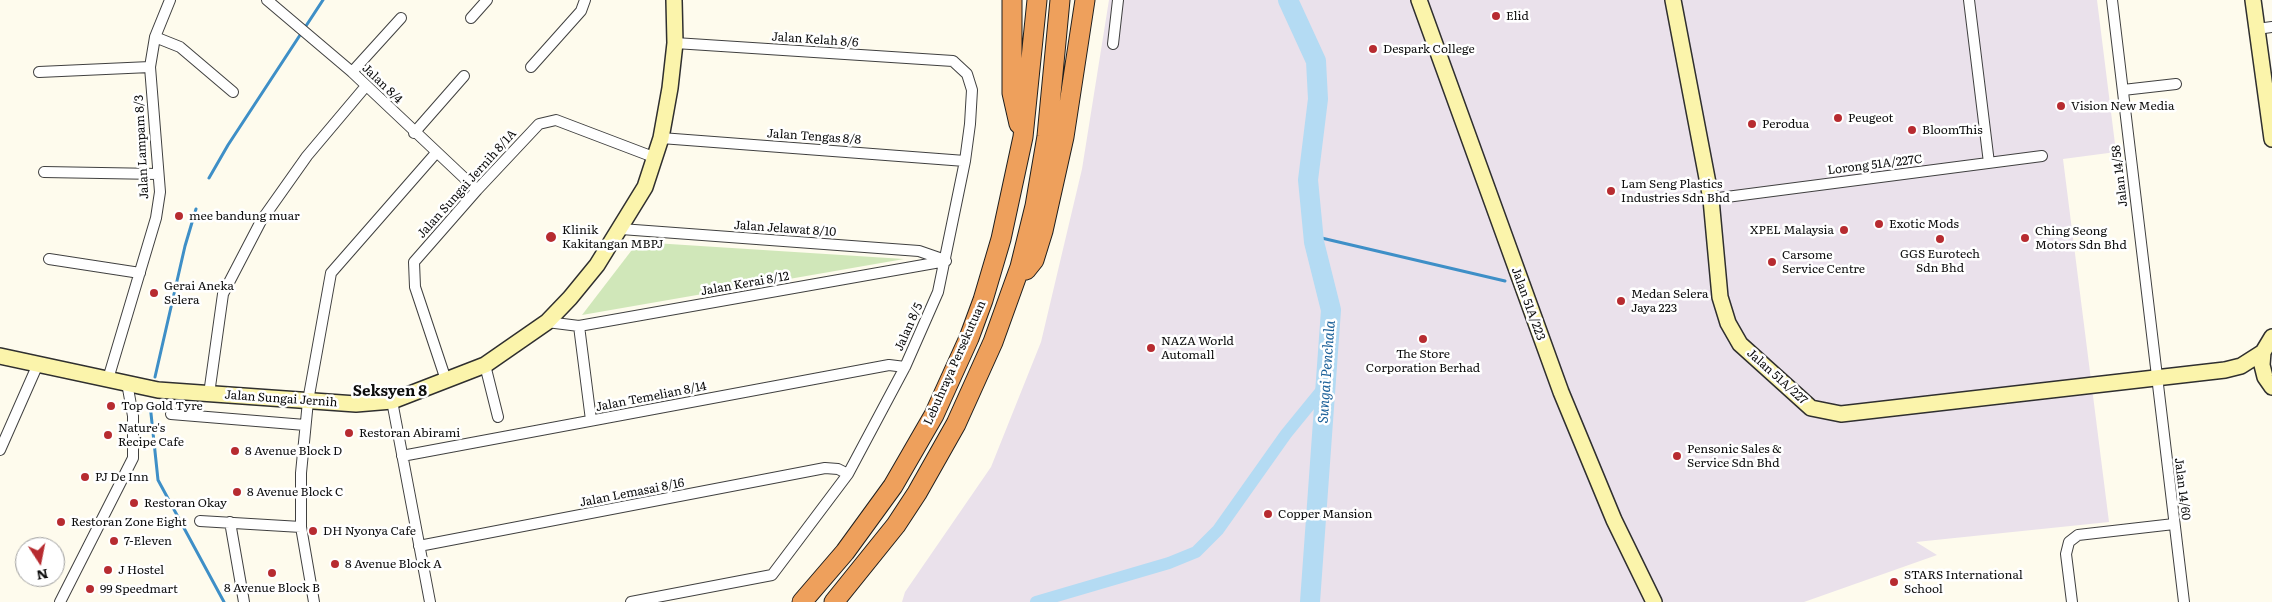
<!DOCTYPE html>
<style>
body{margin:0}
#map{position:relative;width:2272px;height:602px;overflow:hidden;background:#fefbed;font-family:Literata,serif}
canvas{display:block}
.north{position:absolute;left:15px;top:537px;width:50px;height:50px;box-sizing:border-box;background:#fff;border:1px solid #9e9e9e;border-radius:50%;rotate:169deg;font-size:14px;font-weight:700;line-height:20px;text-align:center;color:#0d0d0d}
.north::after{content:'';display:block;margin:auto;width:18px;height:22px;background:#b72b30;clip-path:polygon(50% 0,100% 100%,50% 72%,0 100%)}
</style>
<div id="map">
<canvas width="2272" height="602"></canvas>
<div class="north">N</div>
</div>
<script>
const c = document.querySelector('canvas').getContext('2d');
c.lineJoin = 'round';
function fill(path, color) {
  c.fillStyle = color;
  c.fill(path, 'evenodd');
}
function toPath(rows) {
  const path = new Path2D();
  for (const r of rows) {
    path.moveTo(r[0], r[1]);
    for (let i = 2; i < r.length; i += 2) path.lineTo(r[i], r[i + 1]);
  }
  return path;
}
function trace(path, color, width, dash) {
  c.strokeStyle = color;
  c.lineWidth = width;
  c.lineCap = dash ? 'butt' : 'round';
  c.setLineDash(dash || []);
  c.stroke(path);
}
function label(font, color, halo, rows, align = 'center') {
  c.font = font + ' Literata,serif';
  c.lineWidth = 5;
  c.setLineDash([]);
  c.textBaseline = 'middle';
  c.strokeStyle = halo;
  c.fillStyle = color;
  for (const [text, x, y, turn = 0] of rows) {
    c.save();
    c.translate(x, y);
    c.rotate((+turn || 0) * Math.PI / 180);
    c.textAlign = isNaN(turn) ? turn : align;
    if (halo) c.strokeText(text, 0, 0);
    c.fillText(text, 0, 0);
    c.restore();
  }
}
fill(toPath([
 [1109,0,2097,0,2116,152,2063,159,2109,522,1916,542,1937,555,1804,602,902,602,905,592,991,467,1041,342,1082,169]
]), '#eae1eb');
fill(toPath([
 [638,242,904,259,582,315]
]), '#d0e7b9');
trace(toPath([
 [209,178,228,145,323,0],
 [1313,236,1505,281],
 [155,377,185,246,196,209],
 [150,404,158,480,224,602]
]), '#3e8fc7', 3);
trace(toPath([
 [1036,602,1169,563,1196,552,1218,530,1286,434,1326,385]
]), '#b4dbf3', 12);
trace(toPath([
 [1288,0,1316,61,1318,99,1308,180,1314,242,1331,310,1310,602]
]), '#b4dbf3', 20);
const street = toPath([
 [267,0,352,72,477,190],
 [1969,0,1989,163],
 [2112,0,2184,602],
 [471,18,487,0],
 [2257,29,2272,27],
 [155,37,180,47,233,92],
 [1113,44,1118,0],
 [531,67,581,11,585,0],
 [39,72,150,67],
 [352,72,401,18],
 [2123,90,2176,84],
 [414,133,464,76],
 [661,138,965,161],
 [44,172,158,174],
 [1711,199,2042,156],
 [621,229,919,251,945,260],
 [49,259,140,273],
 [547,322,579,326,946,261],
 [579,326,591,420],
 [485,365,498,417],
 [108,379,156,218,160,192,150,67,155,37,170,0],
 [446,380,415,287,414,262,477,190,539,124,556,120,656,158],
 [209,394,223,294,261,221,307,156,366,86],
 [392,401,430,602],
 [171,414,305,425],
 [0,450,38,364],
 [402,456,889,365,905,367],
 [200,521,301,527],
 [230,522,244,602],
 [419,546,825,468,838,469,848,474],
 [60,602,133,458,133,416,127,383],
 [314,602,301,527,301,473,308,401,331,273,436,153],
 [631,602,772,575,848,474,905,367,938,292,965,161,970,124,972,90,967,74,953,61,675,43],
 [2072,602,2066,554,2069,542,2078,535,2174,524]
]);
const secondary = toPath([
 [1419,0,1561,392,1614,520,1654,602],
 [1673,0,1711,199,1720,297,1728,323,1740,344,1811,408,1841,414,2225,370,2241,366,2263,352],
 [2253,0,2272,139],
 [2272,337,2263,352,2262,365,2265,377,2272,387],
 [0,356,158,390,356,404,392,401,485,365,547,322,570,298,597,265,645,187,661,138,670,88,675,43,674,0]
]);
const highway = toPath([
 [1012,0,1012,93,1019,124],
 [1026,270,1034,260,1043,231,1064,137,1085,0],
 [802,602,845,552,893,486,934,415,969,338,983,300,1001,239,1023,137,1037,0],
 [834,602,896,525,917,493,956,424,993,342,1020,267,1035,206,1047,136,1060,0]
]);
trace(street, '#404040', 12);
trace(secondary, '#2f2f2f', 18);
trace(highway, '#1e1e1e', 21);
trace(street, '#fff', 10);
trace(secondary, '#fbf4ab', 15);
trace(highway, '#eea05c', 19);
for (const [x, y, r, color] of [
 [1496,16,5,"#b72b30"],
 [1373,49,5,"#b72b30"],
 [2061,106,5,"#b72b30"],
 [1838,118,5,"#b72b30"],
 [1752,124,5,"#b72b30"],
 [1912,130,5,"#b72b30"],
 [1611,191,5,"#b72b30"],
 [179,216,5,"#b72b30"],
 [1879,224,5,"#b72b30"],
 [1844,230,5,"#b72b30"],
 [551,237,6,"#b72b30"],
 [2025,238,5,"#b72b30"],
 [1940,239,5,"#b72b30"],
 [1772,262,5,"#b72b30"],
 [154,293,5,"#b72b30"],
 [1621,301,5,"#b72b30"],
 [1423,339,5,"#b72b30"],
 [1151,348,5,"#b72b30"],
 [111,406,5,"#b72b30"],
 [349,433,5,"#b72b30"],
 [108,435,5,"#b72b30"],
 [235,451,5,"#b72b30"],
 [1677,456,5,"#b72b30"],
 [85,477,5,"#b72b30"],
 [237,492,5,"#b72b30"],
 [134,503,5,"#b72b30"],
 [1268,514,5,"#b72b30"],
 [61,522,5,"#b72b30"],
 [313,531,5,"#b72b30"],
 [114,541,5,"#b72b30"],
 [335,564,5,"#b72b30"],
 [108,570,5,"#b72b30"],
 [272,573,5,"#b72b30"],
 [1894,582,5,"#b72b30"],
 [90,589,5,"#b72b30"]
]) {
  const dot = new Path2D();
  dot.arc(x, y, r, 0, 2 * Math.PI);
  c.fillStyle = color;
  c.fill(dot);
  trace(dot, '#fff', 2);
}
label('12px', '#0d0d0d', '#fff', [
 ["Elid",1506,16],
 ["Despark College",1383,49],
 ["Vision New Media",2071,106],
 ["Peugeot",1848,118],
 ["Perodua",1762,124],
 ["BloomThis",1922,130],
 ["Lam Seng Plastics",1621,184],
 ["Industries Sdn Bhd",1621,198],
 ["mee bandung muar",189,216],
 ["Exotic Mods",1889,224],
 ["Klinik",562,230],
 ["Kakitangan MBPJ",562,244],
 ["XPEL Malaysia",1834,230,"right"],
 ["Ching Seong",2035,231],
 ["Motors Sdn Bhd",2035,245],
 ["GGS Eurotech",1940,254,"center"],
 ["Sdn Bhd",1940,268,"center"],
 ["Carsome",1782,255],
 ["Service Centre",1782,269],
 ["Gerai Aneka",164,286],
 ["Selera",164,300],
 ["Medan Selera",1631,294],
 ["Jaya 223",1631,308],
 ["NAZA World",1161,341],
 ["Automall",1161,355],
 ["The Store",1423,354,"center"],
 ["Corporation Berhad",1423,368,"center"],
 ["Top Gold Tyre",121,406],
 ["Nature's",118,428],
 ["Recipe Cafe",118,442],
 ["Restoran Abirami",359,433],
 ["Pensonic Sales &",1687,449],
 ["Service Sdn Bhd",1687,463],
 ["8 Avenue Block D",245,451],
 ["PJ De Inn",95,477],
 ["8 Avenue Block C",247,492],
 ["Restoran Okay",144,503],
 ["Copper Mansion",1278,514],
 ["Restoran Zone Eight",71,522],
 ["DH Nyonya Cafe",323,531],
 ["7-Eleven",124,541],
 ["8 Avenue Block A",345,564],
 ["J Hostel",118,570],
 ["STARS International",1904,575],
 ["School",1904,589],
 ["8 Avenue Block B",272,588,"center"],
 ["99 Speedmart",100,589]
], 'left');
label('12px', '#0d0d0d', '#fff', [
 ["Jalan Kelah 8/6",815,40,4],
 ["Jalan 8/4",382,84,44],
 ["Jalan Tengas 8/8",814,137,4],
 ["Jalan Lampam 8/3",142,147,-93],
 ["Lorong 51A/227C",1875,165,-7],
 ["Jalan 14/58",2120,176,-97],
 ["Jalan Sungai Jernih 8/1A",467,184,-48],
 ["Jalan Jelawat 8/10",785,229,4],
 ["Jalan Kerai 8/12",745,284,-10],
 ["Jalan 51A/223",1528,304,70],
 ["Jalan 8/5",909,327,-66],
 ["Lebuhraya Persekutuan",955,363,-66],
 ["Jalan 51A/227",1777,377,42],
 ["Jalan Temelian 8/14",651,397,-11],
 ["Jalan Sungai Jernih",281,399,4],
 ["Jalan 14/60",2182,489,83],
 ["Jalan Lemasai 8/16",632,493,-11]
]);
label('italic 14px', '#1c6199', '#fff', [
 ["Sungai Penchala",1327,372,-86]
]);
label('bold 15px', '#0d0d0d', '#fff', [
 ["Seksyen 8",390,392]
]);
</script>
